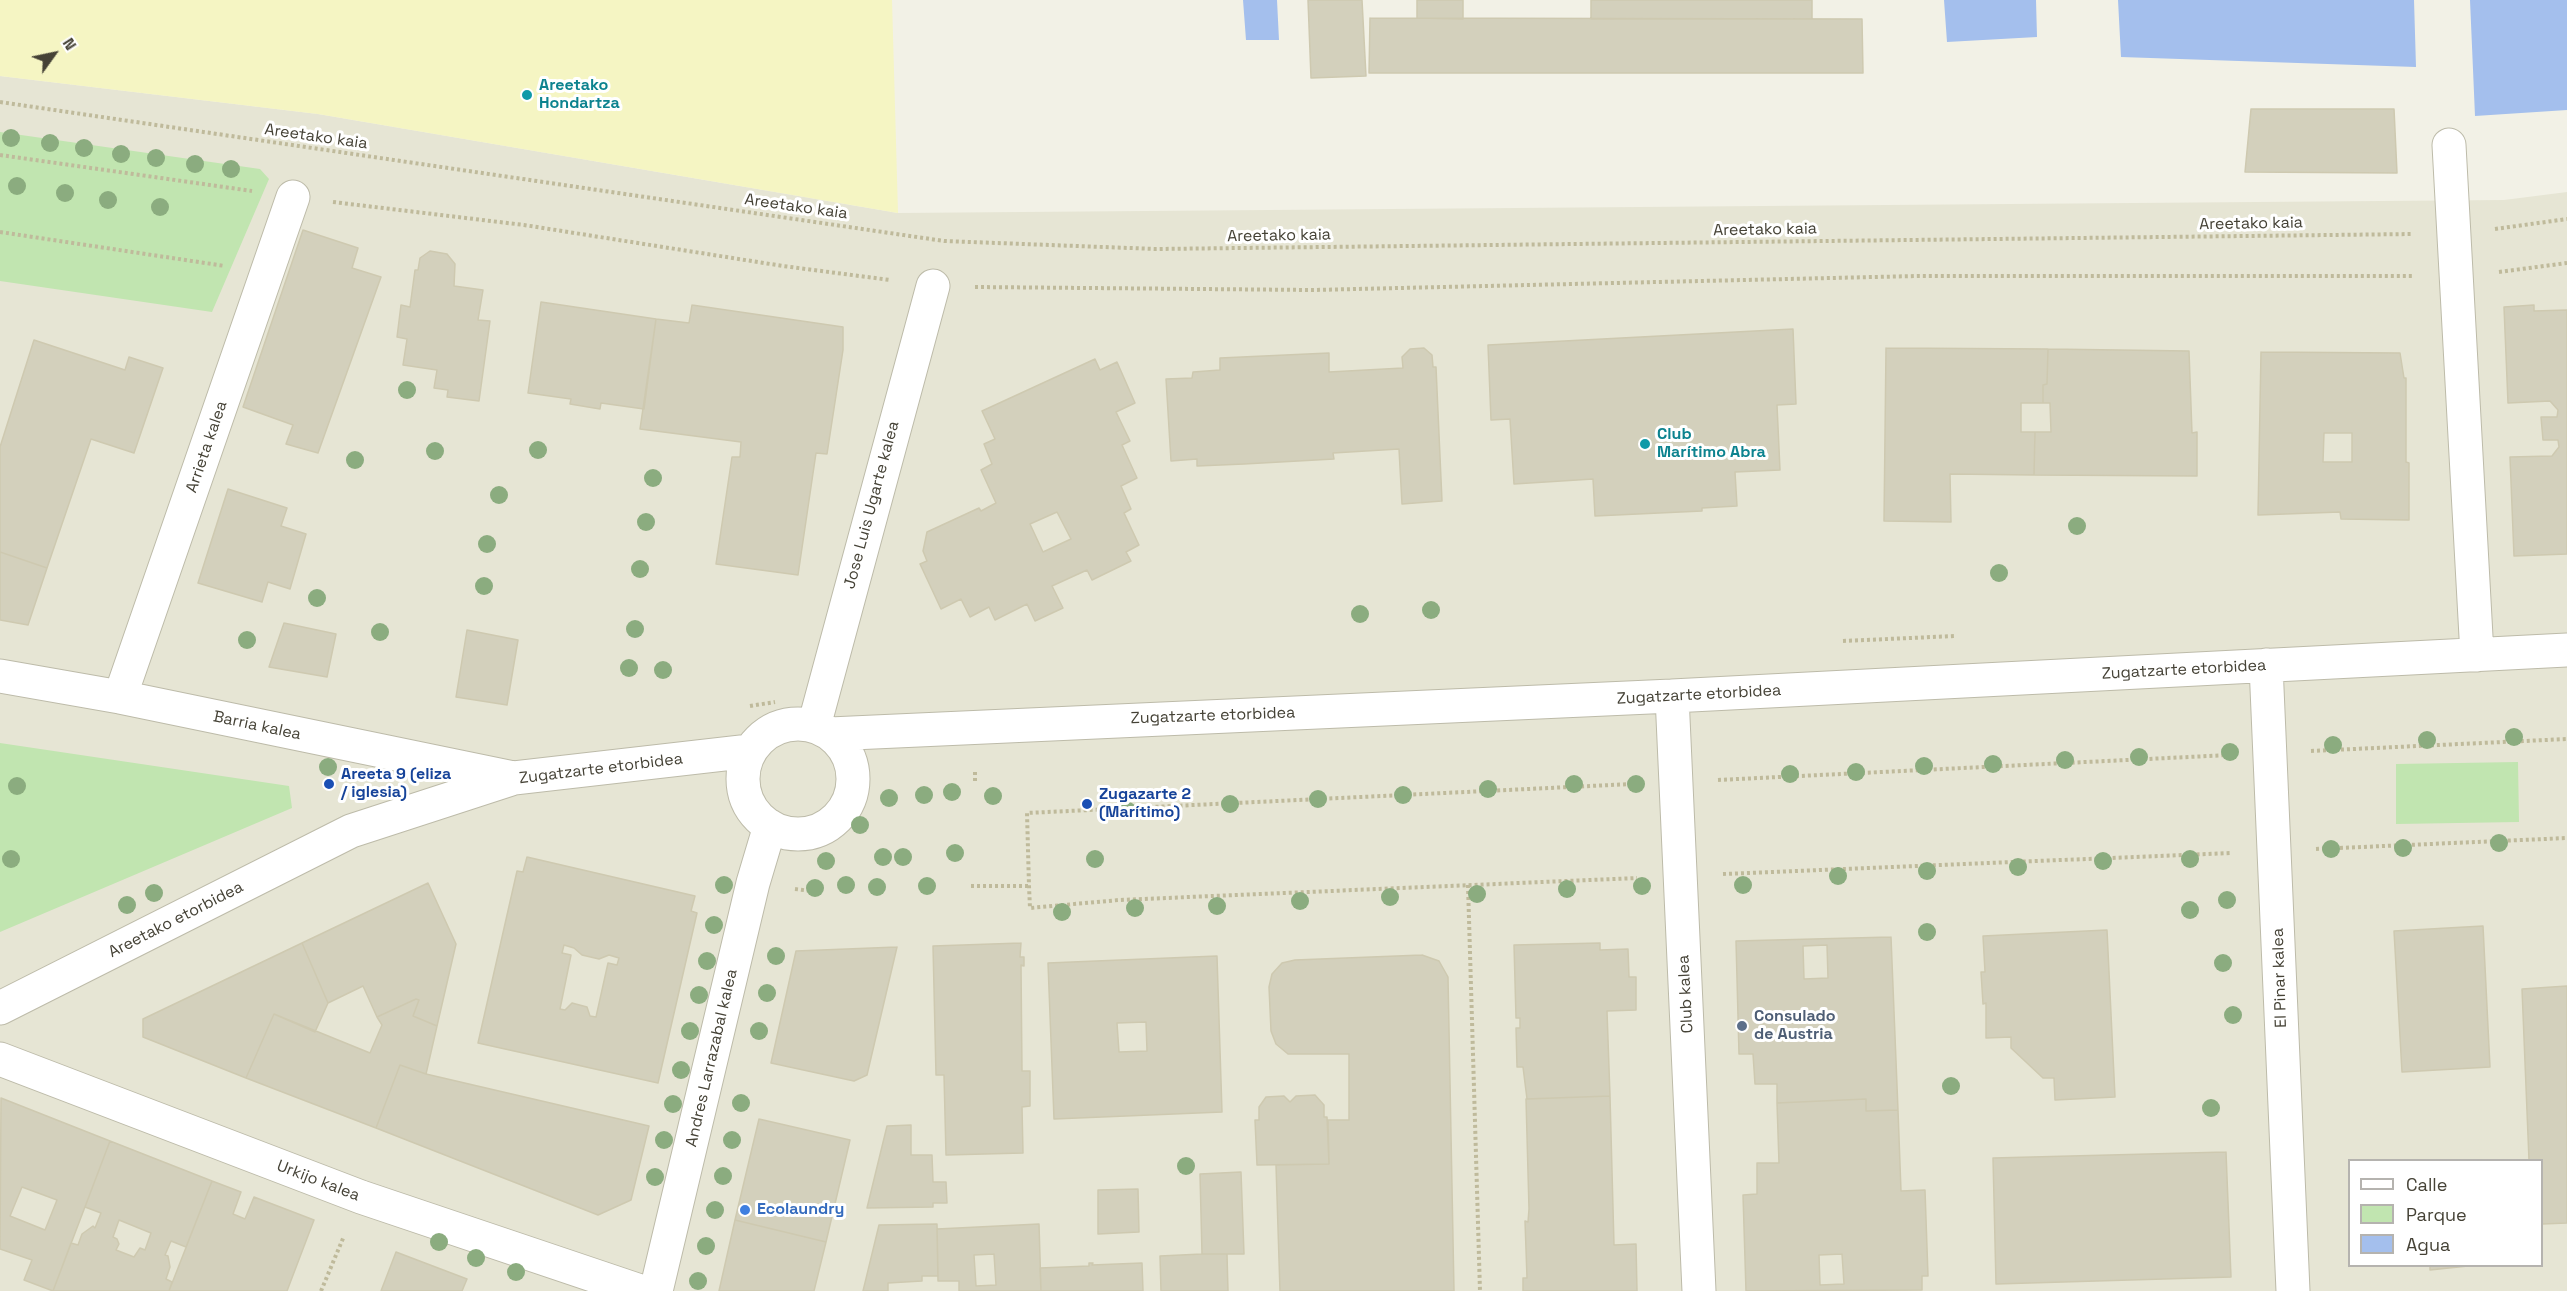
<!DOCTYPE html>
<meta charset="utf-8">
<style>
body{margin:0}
#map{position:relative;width:2567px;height:1291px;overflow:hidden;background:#f2f1e6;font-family:"Space Grotesk",sans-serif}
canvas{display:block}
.legend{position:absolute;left:2348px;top:1159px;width:195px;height:108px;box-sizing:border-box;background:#fff;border:2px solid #b5b3af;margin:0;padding:8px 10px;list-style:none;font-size:18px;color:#454236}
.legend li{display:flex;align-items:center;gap:12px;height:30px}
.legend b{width:30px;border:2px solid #b5b3af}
.north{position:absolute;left:24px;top:24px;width:60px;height:60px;-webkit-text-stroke:4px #fff;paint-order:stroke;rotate:57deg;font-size:16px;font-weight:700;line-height:24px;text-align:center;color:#454236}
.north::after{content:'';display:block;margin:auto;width:21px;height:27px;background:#454236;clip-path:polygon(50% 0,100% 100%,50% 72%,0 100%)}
</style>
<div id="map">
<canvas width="2567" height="1291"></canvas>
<ul class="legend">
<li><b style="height:8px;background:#fff"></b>Calle</li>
<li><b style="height:16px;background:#c1e5b0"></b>Parque</li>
<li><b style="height:16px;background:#a4bfed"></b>Agua</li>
</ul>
<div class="north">N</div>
</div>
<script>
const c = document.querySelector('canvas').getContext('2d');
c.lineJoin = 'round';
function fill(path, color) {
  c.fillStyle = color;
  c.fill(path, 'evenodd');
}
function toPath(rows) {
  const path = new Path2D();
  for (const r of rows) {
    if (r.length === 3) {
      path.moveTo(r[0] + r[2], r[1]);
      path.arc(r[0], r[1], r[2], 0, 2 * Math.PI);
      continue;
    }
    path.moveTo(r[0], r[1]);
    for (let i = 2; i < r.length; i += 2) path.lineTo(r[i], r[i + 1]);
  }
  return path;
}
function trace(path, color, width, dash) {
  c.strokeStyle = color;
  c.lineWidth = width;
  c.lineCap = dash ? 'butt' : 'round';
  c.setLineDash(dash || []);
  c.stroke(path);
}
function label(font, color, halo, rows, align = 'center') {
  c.font = font + ' "Space Grotesk",sans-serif';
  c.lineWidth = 6;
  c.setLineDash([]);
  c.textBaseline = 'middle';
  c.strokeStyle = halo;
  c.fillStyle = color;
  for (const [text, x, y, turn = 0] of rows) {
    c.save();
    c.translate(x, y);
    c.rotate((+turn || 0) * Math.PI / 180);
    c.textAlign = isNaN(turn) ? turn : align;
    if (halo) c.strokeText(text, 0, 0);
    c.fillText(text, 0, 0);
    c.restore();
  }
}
fill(toPath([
 [0,76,318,114,898,213,2504,200,2567,192,2567,1291,0,1291],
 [2350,1160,2542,1160,2542,1266,2350,1266]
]), '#e6e5d4');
fill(toPath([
 [0,132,260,169,269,179,212,312,0,281],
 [0,743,289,786,292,808,0,932],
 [2518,762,2519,822,2396,824,2396,764]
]), '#c1e5b0');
fill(toPath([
 [0,0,892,0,898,213,318,114,0,76]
]), '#f5f5c3');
fill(toPath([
 [1243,0,1277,0,1279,40,1246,40],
 [1944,0,2036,0,2037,37,1947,42],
 [2118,0,2414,0,2416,67,2121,57],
 [2470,0,2567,0,2567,110,2475,116]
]), '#a4bfed');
const building = toPath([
 [1308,0,1362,0,1366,76,1311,78,1308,0],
 [1417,0,1463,0,1463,19,1417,18,1417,0],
 [1591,0,1812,0,1812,19,1591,19,1591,0],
 [1370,18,1862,19,1863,73,1369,73,1370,18],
 [2251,109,2394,109,2397,173,2245,172,2251,109],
 [303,230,358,248,352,268,381,277,318,453,286,444,293,425,243,407,303,230],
 [430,251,447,254,455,264,454,286,483,290,478,320,490,321,479,401,447,397,448,390,434,388,437,370,403,365,407,339,397,337,401,305,410,307,415,270,418,270,420,258,430,251],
 [541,302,656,319,644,409,601,403,600,409,570,404,571,399,528,393,541,302],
 [692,305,843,327,843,350,827,454,816,453,798,575,716,564,732,457,740,457,741,442,640,429,656,319,689,323,692,305],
 [2534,305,2534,311,2567,310,2567,554,2514,556,2510,457,2552,456,2559,447,2558,440,2543,440,2541,417,2557,417,2558,410,2550,401,2508,403,2504,307,2534,305],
 [1793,329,1796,404,1777,405,1780,470,1735,472,1737,506,1702,508,1702,511,1595,516,1593,479,1514,484,1510,419,1491,420,1488,345,1793,329],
 [34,340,125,370,129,357,163,368,134,453,91,439,47,568,0,552,0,447,34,340],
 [1424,348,1432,355,1433,367,1436,367,1442,501,1402,504,1399,449,1333,453,1334,459,1244,464,1197,466,1197,459,1171,461,1166,379,1192,378,1193,372,1220,370,1220,358,1329,353,1329,372,1403,368,1402,357,1410,349,1424,348],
 [1886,348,2048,349,2047,384,2043,385,2043,403,2021,403,2021,432,2035,432,2034,475,1950,474,1951,522,1884,521,1886,348],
 [2048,349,2189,351,2192,433,2197,432,2197,476,2034,475,2035,432,2051,432,2050,403,2043,403,2043,385,2047,384,2048,349],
 [2261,352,2400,353,2404,378,2406,378,2406,462,2409,463,2409,520,2341,519,2340,512,2258,515,2261,352],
 [2324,433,2352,433,2352,462,2323,462,2324,433],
 [1095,359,1100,370,1117,362,1135,403,1116,412,1130,441,1122,445,1137,478,1121,486,1131,509,1124,513,1139,545,1126,552,1131,561,1092,580,1087,570,1052,586,1063,608,1035,621,1027,604,995,620,989,607,970,617,961,599,941,609,920,564,927,561,923,551,927,532,979,508,981,511,996,503,981,470,992,464,984,444,995,439,982,411,1095,359],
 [1057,512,1071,539,1043,552,1030,524,1057,512],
 [228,489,287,508,281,526,306,534,290,589,268,582,262,602,198,583,228,489],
 [0,552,47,568,28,625,0,620,0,552],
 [284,623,336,634,327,677,269,667,284,623],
 [467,630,518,640,507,705,456,697,467,630],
 [527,857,695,896,691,911,697,913,658,1083,478,1043,517,871,523,872,527,857],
 [564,945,574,948,582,955,599,959,609,955,619,958,617,965,608,963,596,1017,590,1016,587,1007,572,1003,565,1010,560,1009,571,955,562,953,564,945],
 [428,883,456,944,437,1026,413,1016,419,1000,416,999,377,1017,363,986,328,1003,302,943,428,883],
 [2483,926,2490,1067,2402,1072,2394,931,2483,926],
 [2107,930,2115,1097,2055,1100,2054,1078,2043,1078,2011,1048,2011,1037,1986,1038,1986,1003,1983,1004,1981,972,1985,972,1983,936,2107,930],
 [1891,937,1898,1110,1866,1111,1866,1099,1777,1103,1777,1084,1755,1084,1753,1054,1739,1054,1736,941,1891,937],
 [1827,945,1828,978,1804,979,1803,946,1827,945],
 [302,943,328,1003,315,1032,274,1014,246,1078,143,1037,143,1019,302,943],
 [1021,943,1020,957,1024,957,1024,966,1021,965,1022,1071,1030,1071,1030,1106,1022,1107,1023,1153,946,1155,944,1075,936,1075,933,946,1021,943],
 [1600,943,1600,950,1628,949,1629,977,1636,977,1636,1010,1607,1011,1610,1096,1527,1099,1523,1067,1517,1067,1516,1028,1520,1028,1520,1018,1516,1018,1514,945,1600,943],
 [897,947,867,1075,854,1081,771,1063,796,951,897,947],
 [1422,955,1439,961,1448,977,1454,1291,1280,1291,1276,1165,1329,1164,1328,1120,1349,1120,1349,1054,1288,1054,1276,1044,1271,1031,1269,987,1272,974,1282,963,1295,960,1422,955],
 [1217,956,1222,1112,1054,1119,1048,963,1217,956],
 [1146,1022,1147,1051,1119,1052,1117,1023,1146,1022],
 [2567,986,2567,1223,2542,1224,2542,1160,2529,1160,2522,989,2567,986],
 [416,999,419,1000,413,1016,437,1026,426,1074,400,1065,376,1128,246,1078,274,1014,370,1053,382,1025,377,1017,416,999],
 [400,1065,426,1074,649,1126,631,1200,598,1215,376,1128,400,1065],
 [1315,1095,1324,1105,1324,1117,1327,1117,1329,1164,1257,1165,1255,1120,1259,1120,1259,1107,1266,1097,1284,1096,1290,1102,1296,1096,1315,1095],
 [1610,1096,1614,1245,1636,1244,1637,1291,1523,1291,1523,1278,1527,1278,1525,1221,1528,1222,1529,1209,1526,1099,1610,1096],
 [1,1098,110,1141,53,1291,24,1280,32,1260,0,1249,1,1098],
 [22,1187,57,1200,45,1230,10,1216,22,1187],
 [1866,1099,1866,1111,1898,1110,1901,1191,1925,1190,1928,1276,1922,1276,1922,1290,1746,1291,1743,1195,1757,1194,1757,1163,1779,1163,1777,1103,1866,1099],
 [1842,1254,1844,1284,1820,1285,1819,1255,1842,1254],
 [759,1119,850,1140,826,1242,735,1220,759,1119],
 [911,1125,911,1155,932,1155,933,1182,946,1182,947,1203,933,1203,933,1207,867,1208,887,1126,911,1125],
 [110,1141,212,1181,186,1247,171,1241,165,1255,168,1256,170,1267,166,1279,172,1282,169,1291,53,1291,71,1243,78,1245,82,1234,93,1226,95,1228,101,1213,85,1207,110,1141],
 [119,1220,151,1233,145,1250,140,1248,134,1257,116,1250,119,1244,117,1239,113,1237,119,1220],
 [2226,1152,2231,1277,1996,1284,1993,1158,2226,1152],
 [1241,1172,1244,1254,1202,1254,1200,1174,1241,1172],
 [212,1181,241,1192,233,1214,245,1219,254,1197,314,1220,287,1291,169,1291,212,1181],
 [1138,1189,1139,1232,1098,1234,1098,1190,1138,1189],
 [735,1220,826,1242,814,1291,719,1291,735,1220],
 [937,1224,938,1276,922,1276,922,1281,888,1283,888,1291,863,1291,879,1225,937,1224],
 [1039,1224,1041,1291,959,1291,959,1281,938,1281,937,1229,1039,1224],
 [994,1254,996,1285,976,1286,974,1255,994,1254],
 [396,1252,467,1279,462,1291,381,1291,396,1252],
 [1202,1254,1227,1254,1228,1291,1161,1291,1160,1256,1202,1254],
 [1089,1263,1093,1263,1092,1265,1142,1263,1143,1291,1041,1291,1040,1268,1089,1266,1089,1263],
 [2430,1266,2468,1266,2430,1270,2430,1266]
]);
fill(building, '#d3d0bc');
trace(building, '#cec9b0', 1.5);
const minor = toPath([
 [2449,145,2477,655],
 [2266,665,2293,1291],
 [0,676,120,697,513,778],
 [1672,696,1699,1291],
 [120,697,293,197],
 [798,779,55],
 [814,726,933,286],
 [830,734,1672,696,2567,650],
 [0,1008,351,831,514,778,750,751],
 [0,1059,361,1197,640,1291],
 [656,1291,753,883,770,826]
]);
trace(minor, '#bdbba9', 35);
trace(toPath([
 [0,102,944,241,1156,249,2413,234],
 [0,155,252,191],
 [333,202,524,225,783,266,890,280],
 [2495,229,2567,219],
 [0,232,225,266],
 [2499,272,2567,263],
 [975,287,1313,290,1917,276,2414,276],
 [1843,641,1955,636],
 [750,706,775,702],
 [2311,751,2567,739],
 [1718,780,2229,755],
 [975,781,975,769],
 [1632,784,1027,813,1029,886,1030,908,1119,900,1637,878],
 [2316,849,2567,838],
 [1723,874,2231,853],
 [1468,885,1480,1291],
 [971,886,1029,886],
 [795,889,819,892],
 [321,1291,344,1236]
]), '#bfba9b', 4, [3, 3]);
trace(minor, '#fff', 33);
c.fillStyle = '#8bac7f';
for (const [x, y] of [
 [11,138],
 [50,143],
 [84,148],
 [121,154],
 [156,158],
 [195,164],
 [231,169],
 [17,186],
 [65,193],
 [108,200],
 [160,207],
 [407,390],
 [538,450],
 [435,451],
 [355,460],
 [653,478],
 [499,495],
 [646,522],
 [2077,526],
 [487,544],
 [640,569],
 [1999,573],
 [484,586],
 [317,598],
 [1431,610],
 [1360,614],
 [635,629],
 [380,632],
 [247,640],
 [629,668],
 [663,670],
 [2514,737],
 [2427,740],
 [2333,745],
 [2230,752],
 [2139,757],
 [2065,760],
 [1993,764],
 [1924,766],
 [328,767],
 [1856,772],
 [1790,774],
 [1574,784],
 [1636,784],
 [17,786],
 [1488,789],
 [952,792],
 [924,795],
 [1403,795],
 [993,796],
 [889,798],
 [1318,799],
 [1230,804],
 [1128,811],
 [860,825],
 [2499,843],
 [2403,848],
 [2331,849],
 [955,853],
 [883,857],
 [903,857],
 [11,859],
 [1095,859],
 [2190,859],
 [826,861],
 [2103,861],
 [2018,867],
 [1927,871],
 [1838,876],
 [724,885],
 [846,885],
 [1743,885],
 [927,886],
 [1642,886],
 [877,887],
 [815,888],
 [1567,889],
 [154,893],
 [1477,894],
 [1390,897],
 [2227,900],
 [1300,901],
 [127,905],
 [1217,906],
 [1135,908],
 [2190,910],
 [1062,912],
 [714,925],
 [1927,932],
 [776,956],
 [707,961],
 [2223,963],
 [767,993],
 [699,995],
 [2233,1015],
 [690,1031],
 [759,1031],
 [681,1070],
 [1951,1086],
 [741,1103],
 [673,1104],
 [2211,1108],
 [664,1140],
 [732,1140],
 [1186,1166],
 [723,1176],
 [655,1177],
 [715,1210],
 [439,1242],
 [706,1246],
 [476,1258],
 [516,1272],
 [698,1281]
]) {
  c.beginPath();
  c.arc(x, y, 9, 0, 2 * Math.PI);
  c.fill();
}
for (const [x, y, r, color] of [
 [527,95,6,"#0f9aa8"],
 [1645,444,6,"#0f9aa8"],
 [329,784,6,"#1a4fb4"],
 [1087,804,6,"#1a4fb4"],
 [1742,1026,6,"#5c6f8a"],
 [745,1210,6,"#3f7fe0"]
]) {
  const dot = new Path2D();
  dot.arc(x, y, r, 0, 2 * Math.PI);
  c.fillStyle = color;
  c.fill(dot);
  trace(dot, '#fff', 2);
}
label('bold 16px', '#0d838f', '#fff', [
 ["Areetako",539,86],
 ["Hondartza",539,104],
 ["Club",1657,435],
 ["Marítimo Abra",1657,453]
], 'left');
label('16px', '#454236', '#fff', [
 ["Areetako kaia",316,137,8],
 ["Areetako kaia",796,207,8],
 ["Areetako kaia",2251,224,-1],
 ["Areetako kaia",1765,230,-1],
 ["Areetako kaia",1279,236,-1],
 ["Arrieta kalea",207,447,-71],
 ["Jose Luis Ugarte kalea",872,505,-75],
 ["Zugatzarte etorbidea",2184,670,-3],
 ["Zugatzarte etorbidea",1699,695,-3],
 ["Zugatzarte etorbidea",1213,716,-2],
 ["Barria kalea",257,726,12],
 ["Zugatzarte etorbidea",601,769,-7],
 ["Areetako etorbidea",176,920,-27],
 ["El Pinar kalea",2280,978,-92],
 ["Club kalea",1686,994,-93],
 ["Andres Larrazabal kalea",712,1058,-77],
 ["Urkijo kalea",318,1181,21]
]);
label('bold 16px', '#164399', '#fff', [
 ["Areeta 9 (eliza",341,775],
 ["/ iglesia)",341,793],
 ["Zugazarte 2",1099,795],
 ["(Marítimo)",1099,813]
], 'left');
label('bold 16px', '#4e5e75', '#fff', [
 ["Consulado",1754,1017],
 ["de Austria",1754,1035]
], 'left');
label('bold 16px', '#366cbe', '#fff', [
 ["Ecolaundry",757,1210]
], 'left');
</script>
